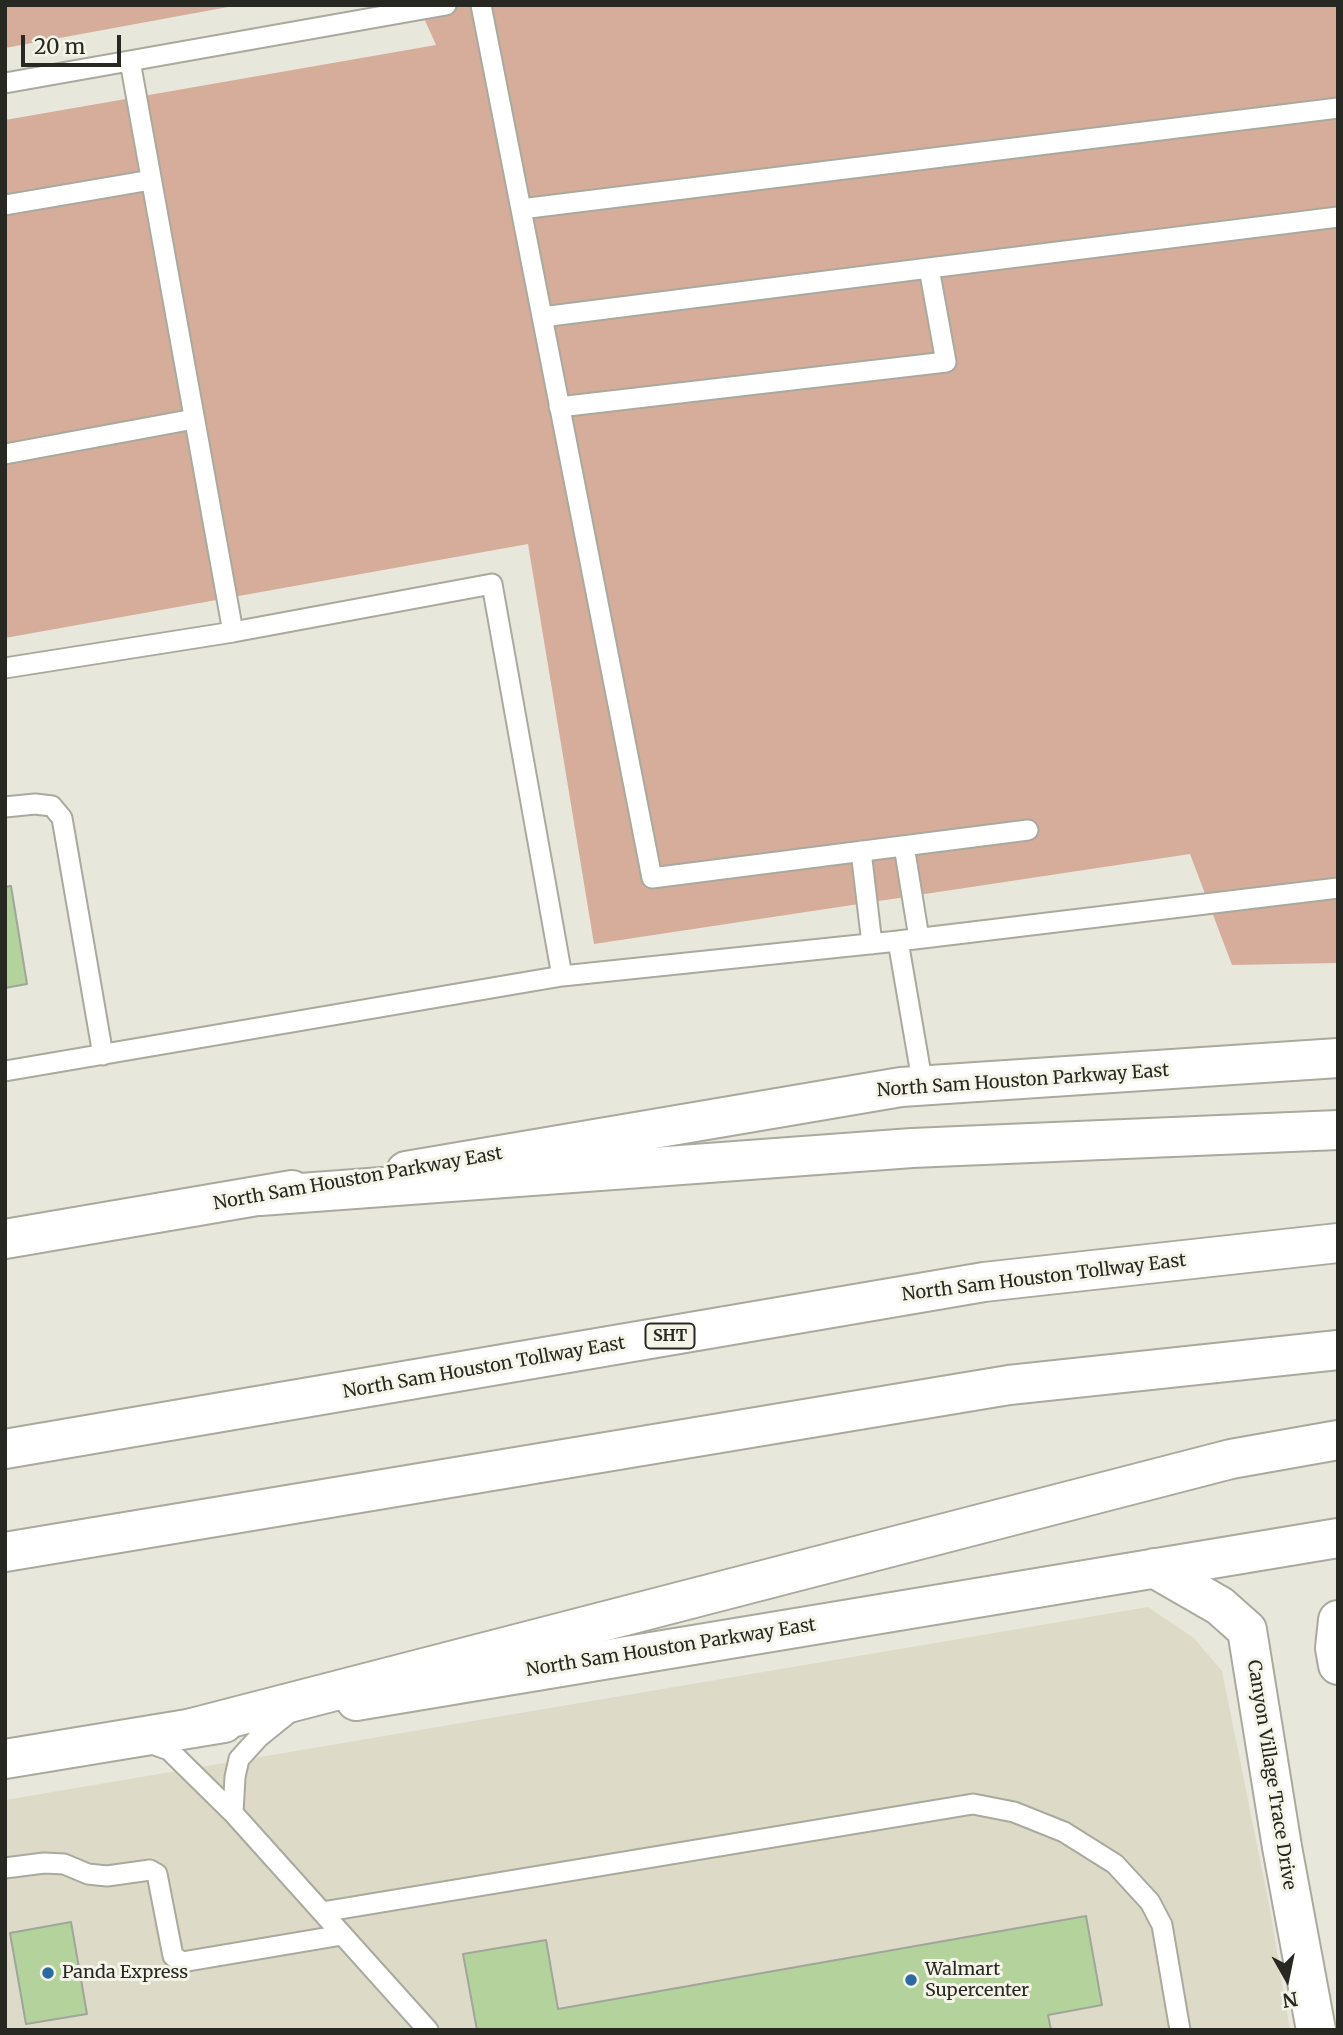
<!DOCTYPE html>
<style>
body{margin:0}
#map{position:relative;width:1343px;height:2035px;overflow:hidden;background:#e8e7db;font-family:Merriweather,serif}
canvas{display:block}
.frame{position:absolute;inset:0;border:7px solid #282823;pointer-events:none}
.north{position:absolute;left:1252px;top:1944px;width:70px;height:70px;-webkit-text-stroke:5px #f5f4e8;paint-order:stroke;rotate:171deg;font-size:19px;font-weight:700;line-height:28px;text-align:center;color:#282823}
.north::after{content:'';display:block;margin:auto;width:24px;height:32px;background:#282823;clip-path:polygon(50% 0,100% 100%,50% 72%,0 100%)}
.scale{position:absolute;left:21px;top:35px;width:100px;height:32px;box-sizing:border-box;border:4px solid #282823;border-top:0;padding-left:9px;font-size:21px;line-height:24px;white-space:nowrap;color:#282823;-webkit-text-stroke:5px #f5f4e8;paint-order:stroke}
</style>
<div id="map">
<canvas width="1343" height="2035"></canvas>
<div class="frame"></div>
<div class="north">N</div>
<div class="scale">20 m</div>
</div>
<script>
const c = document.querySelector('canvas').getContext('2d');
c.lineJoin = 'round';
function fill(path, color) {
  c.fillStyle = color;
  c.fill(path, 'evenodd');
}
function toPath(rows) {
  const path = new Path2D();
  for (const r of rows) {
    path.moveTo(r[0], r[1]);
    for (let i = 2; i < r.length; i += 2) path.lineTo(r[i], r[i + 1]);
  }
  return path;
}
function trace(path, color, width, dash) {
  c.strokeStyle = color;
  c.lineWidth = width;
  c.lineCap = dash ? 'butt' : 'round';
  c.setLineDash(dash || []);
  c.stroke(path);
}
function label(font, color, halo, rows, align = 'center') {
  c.font = font + ' Merriweather,serif';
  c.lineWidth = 6;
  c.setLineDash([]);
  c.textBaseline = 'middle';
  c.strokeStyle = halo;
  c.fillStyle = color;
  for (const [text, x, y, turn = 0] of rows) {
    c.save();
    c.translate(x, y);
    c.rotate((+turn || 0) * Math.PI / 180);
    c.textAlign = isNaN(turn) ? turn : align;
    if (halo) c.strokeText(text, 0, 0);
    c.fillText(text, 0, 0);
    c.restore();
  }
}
fill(toPath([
 [1148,1607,1194,1638,1222,1671,1269,1904,1290,2030,5,2030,5,1800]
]), '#dddbc8');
fill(toPath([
 [5,5,239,5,5,48],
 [418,5,1338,5,1338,963,1232,965,1190,854,594,944,528,544,5,638,5,120,436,45]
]), '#d6ad9a');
const building = toPath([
 [11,886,27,984,5,988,5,887,11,886],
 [1086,1916,1102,2005,1048,2015,1051,2030,477,2030,463,1954,546,1940,558,2009,1086,1916],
 [71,1922,87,2014,26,2024,10,1933,71,1922]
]);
fill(building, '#b4d29c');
trace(building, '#a0a69b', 2);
const lane = toPath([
 [481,5,652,878,1028,830],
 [130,61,233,632],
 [5,83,446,5],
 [5,205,151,180],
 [521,209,1338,108],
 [929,268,1338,217],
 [542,317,929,268,946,362,559,407],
 [5,454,194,419],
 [5,668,233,632,492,584,562,976],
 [5,807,35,804,52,806,62,818,103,1055],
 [904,846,919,938],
 [861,851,872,944],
 [898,941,1338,888],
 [5,1071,562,976,898,941,923,1086],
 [146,1742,169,1750,233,1813,428,2030],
 [233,1813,235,1777,239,1759,259,1737,290,1712],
 [5,1868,44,1863,64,1864,88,1874,107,1876,150,1870,157,1874,173,1956,182,1962,342,1935],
 [322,1912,973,1804,1014,1812,1064,1832,1115,1864,1150,1902,1162,1925,1180,2030]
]);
const secondary = toPath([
 [406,1171,901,1087,1338,1058],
 [5,1239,292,1190],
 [1154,1568,1220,1606,1247,1630,1282,1847,1316,2030],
 [1338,1620,1335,1648,1338,1665],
 [356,1701,1338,1538],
 [5,1759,224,1723]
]);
const highway = toPath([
 [260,1196,912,1148,1338,1130],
 [5,1449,984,1282,1338,1243],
 [5,1552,1009,1385,1338,1350],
 [192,1728,1231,1459,1338,1440]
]);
trace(lane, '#aaa99e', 23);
trace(secondary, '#aaa99e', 42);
trace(highway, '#aaa99e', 42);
trace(lane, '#fff', 19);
trace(secondary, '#fff', 38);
trace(highway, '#fff', 38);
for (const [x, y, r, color] of [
 [48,1973,7,"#2a6ca2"],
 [911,1980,7,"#2a6ca2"]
]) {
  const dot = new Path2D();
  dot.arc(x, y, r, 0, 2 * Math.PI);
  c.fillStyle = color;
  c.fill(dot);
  trace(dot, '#f5f4e8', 2.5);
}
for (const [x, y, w] of [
 [670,1336,49]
]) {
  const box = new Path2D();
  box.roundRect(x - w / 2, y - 12.5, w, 25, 5);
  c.fillStyle = '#f5f4e8';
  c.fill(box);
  trace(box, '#282823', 2);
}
label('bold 16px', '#282823', null, [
 ["SHT",670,1336]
]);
label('18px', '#282823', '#f5f4e8', [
 ["North Sam Houston Parkway East",1023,1081,-4],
 ["North Sam Houston Parkway East",358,1179,-10],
 ["North Sam Houston Tollway East",1044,1278,-7],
 ["North Sam Houston Tollway East",484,1368,-10],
 ["North Sam Houston Parkway East",671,1648,-9],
 ["Canyon Village Trace Drive",1271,1775,81]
]);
label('18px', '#282823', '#f5f4e8', [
 ["Walmart",925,1970],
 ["Supercenter",925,1991],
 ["Panda Express",62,1973]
], 'left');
</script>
